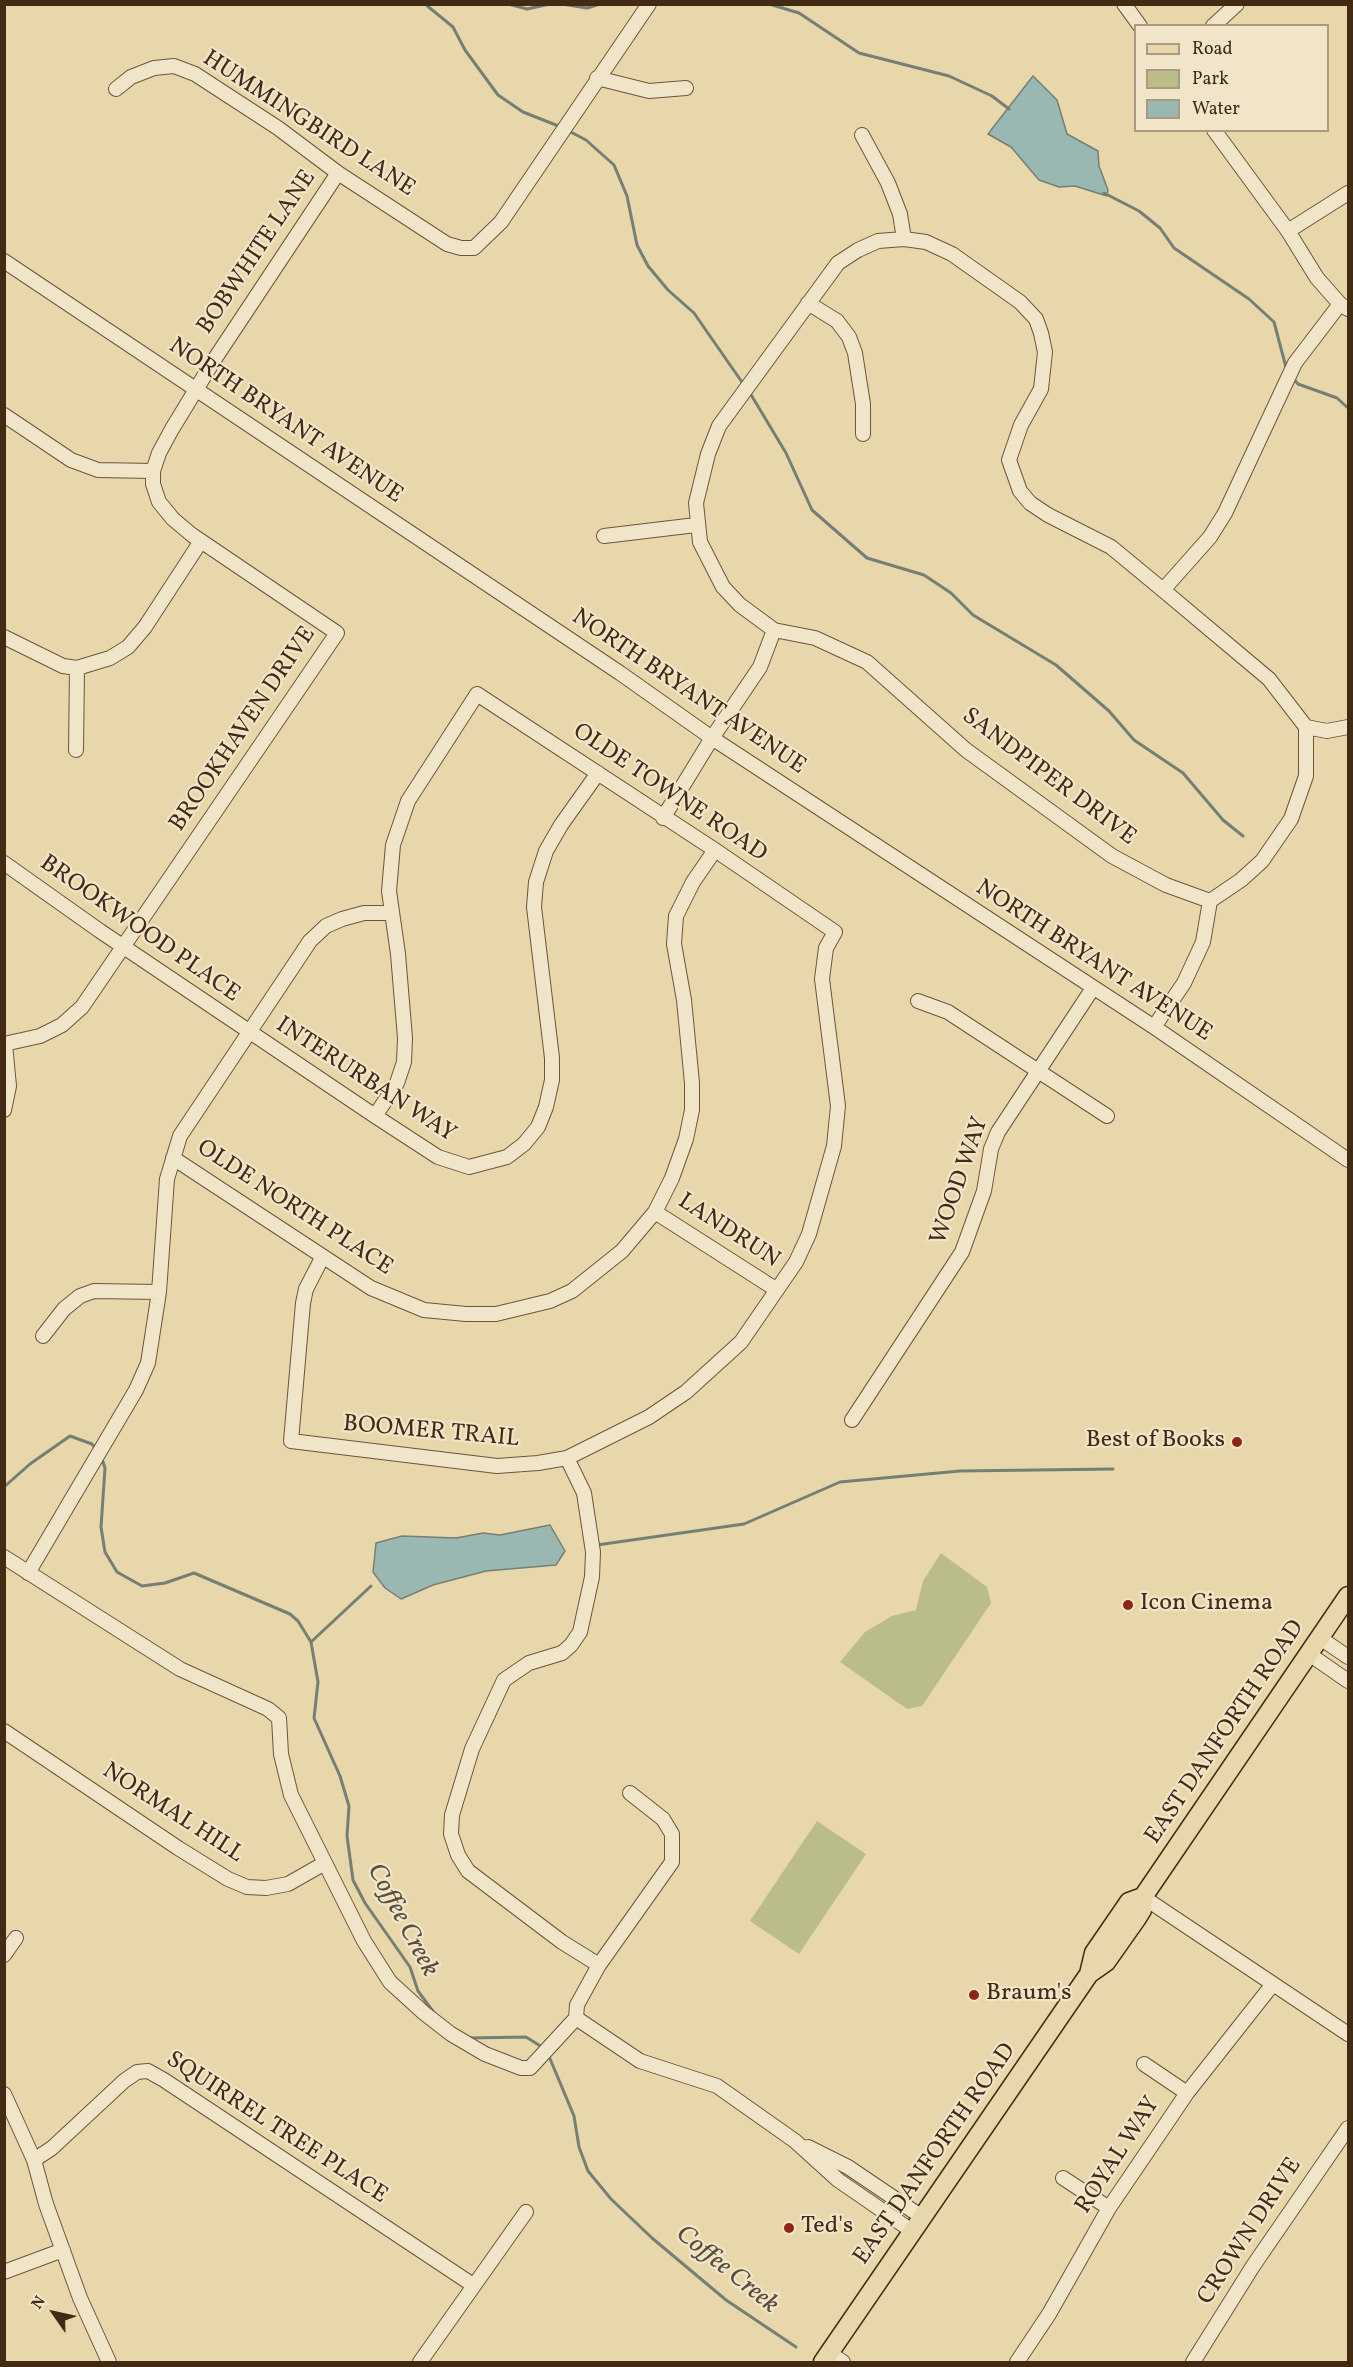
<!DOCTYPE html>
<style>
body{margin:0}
#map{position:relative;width:1353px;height:2367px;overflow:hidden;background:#e9d7ac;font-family:Vollkorn,serif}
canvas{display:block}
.frame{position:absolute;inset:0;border:6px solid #422a15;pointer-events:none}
.legend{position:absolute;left:1134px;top:24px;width:195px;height:108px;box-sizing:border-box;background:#f1e5c9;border:2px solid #ab9a81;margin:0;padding:8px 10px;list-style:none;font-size:18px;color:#422a15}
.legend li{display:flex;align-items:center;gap:12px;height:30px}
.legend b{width:30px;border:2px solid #ab9a81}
.north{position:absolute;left:24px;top:2283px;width:60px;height:60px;-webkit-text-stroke:4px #f1e5c9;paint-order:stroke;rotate:304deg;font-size:16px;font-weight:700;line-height:24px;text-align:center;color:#422a15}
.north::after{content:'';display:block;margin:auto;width:21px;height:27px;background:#422a15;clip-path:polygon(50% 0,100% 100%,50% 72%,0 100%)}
</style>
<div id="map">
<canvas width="1353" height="2367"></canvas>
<div class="frame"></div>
<ul class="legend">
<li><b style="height:8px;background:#e9d7ac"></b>Road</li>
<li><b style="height:16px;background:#babd87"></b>Park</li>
<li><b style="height:16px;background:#99b8b1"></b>Water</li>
</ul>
<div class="north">N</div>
</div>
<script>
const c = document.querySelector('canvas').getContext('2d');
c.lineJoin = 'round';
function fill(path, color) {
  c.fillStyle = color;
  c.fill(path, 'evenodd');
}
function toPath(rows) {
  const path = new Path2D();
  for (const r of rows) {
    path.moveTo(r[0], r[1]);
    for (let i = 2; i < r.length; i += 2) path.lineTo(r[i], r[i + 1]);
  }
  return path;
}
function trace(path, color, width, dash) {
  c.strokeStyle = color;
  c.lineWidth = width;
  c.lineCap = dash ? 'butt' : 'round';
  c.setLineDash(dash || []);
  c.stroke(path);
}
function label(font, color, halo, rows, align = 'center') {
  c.font = font + ' Vollkorn,serif';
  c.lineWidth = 4.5;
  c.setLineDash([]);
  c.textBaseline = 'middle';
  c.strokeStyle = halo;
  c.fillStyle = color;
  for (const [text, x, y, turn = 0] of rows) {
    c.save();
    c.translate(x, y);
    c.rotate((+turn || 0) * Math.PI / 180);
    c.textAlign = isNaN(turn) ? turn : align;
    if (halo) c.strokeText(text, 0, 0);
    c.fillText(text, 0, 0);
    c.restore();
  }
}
fill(toPath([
 [941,1553,987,1587,991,1603,922,1706,907,1709,840,1662,865,1632,892,1616,916,1610,923,1581],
 [817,1821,866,1854,799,1954,750,1921]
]), '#babd87');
const water = toPath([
 [1033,76,1057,100,1067,134,1098,151,1099,166,1108,190,1107,196,1075,186,1059,187,1039,180,1011,147,988,134,1033,76],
 [550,1525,565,1551,556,1565,486,1571,433,1585,401,1599,385,1588,373,1572,376,1543,402,1536,456,1538,483,1533,500,1535,550,1525]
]);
fill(water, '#99b8b1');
trace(water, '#767f73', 1.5);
trace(toPath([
 [425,4,453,27,465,50,498,95,523,112,561,127],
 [508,4,527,9,550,4],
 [562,4,587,8,600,4],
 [769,4,799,13,859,53,949,76,992,96,1009,109],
 [567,130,586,140,614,165,627,196,637,245,648,266,668,290,694,313,744,385],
 [1104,193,1139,211,1160,228,1174,248,1249,299,1274,322,1287,371],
 [1293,378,1298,384,1337,398,1348,408],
 [750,393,786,453,812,510,867,558,924,575,951,593,973,615,1056,665,1109,711,1134,740,1183,773,1223,820,1243,836],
 [102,1459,105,1468,101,1527,105,1552,117,1572,142,1586,165,1583,194,1573,290,1614,298,1621,311,1642,318,1682,314,1718,340,1776,349,1806,347,1836,353,1880,365,1903,410,1967,418,1991,435,2014],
 [4,1487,30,1464,70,1436,92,1444,97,1451],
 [597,1545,744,1524,840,1482,960,1471,1113,1469],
 [311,1642,371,1586],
 [468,2038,526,2037,542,2047],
 [548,2054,574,2116,579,2147,588,2171,611,2199,652,2238,726,2300,796,2347]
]), '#767f73', 3);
const minor = toPath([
 [1124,4,1140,26],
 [1213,26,1237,4],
 [597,78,649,91,686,88],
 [116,89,131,77,154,68,174,66,195,74,278,128,338,173,447,244,461,248,474,248,501,222,649,4],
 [1214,130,1288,231,1317,278,1340,304,1348,309],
 [862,135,888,183,900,214,904,239],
 [1288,231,1348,193],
 [4,261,620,673,712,738,1154,1027,1348,1160],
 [808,303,837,321,849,337,855,353,863,404,863,434],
 [4,415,71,460,98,470,153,471],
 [604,536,696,525],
 [1163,590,1210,537,1225,513,1295,363,1340,304],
 [774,630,740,605,723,587,700,542,696,503,708,454,719,426,838,263,858,250,878,241,904,239,926,242,952,254,1020,302,1036,319,1041,333,1045,352,1041,389,1021,425,1009,460,1020,491,1030,503,1048,515,1111,547,1163,590,1269,679,1306,727,1327,731,1348,727],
 [774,630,815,638,867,662,966,750,1112,856,1166,885,1210,901],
 [4,637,63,666,77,668,110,658,128,647,145,627,201,541],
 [76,750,77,668],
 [663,818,712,738,760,667,774,630],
 [4,863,100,931,375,1116,438,1157,469,1167,507,1157,524,1144,538,1127,546,1107,552,1080,552,1058,534,907,536,882,546,851,561,825,598,773],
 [918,1001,948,1012,1107,1116],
 [1154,1027,1184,983,1203,942,1210,901,1241,880,1262,861,1291,819,1306,776,1306,727],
 [4,1044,40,1036,62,1025,82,1007,337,633,192,535,173,519,159,502,153,484,153,471,159,453,172,429,214,360,338,173],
 [4,1110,9,1086,5,1044],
 [173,1158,371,1288,424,1310,466,1314,496,1314,550,1301,572,1291,622,1251,655,1212,672,1178,686,1139,692,1110,692,1083,684,1000,674,944,676,916,693,882,715,850],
 [655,1212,777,1290],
 [322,1258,306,1289,303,1303,291,1441,497,1466,538,1463,567,1458,649,1417,686,1392,741,1342,796,1262,809,1234,834,1146,838,1106,822,979,826,948,835,932,715,850,477,694,408,801,393,845,389,891,398,954,405,1038,404,1062,397,1083,375,1116],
 [43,1336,64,1309,80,1296,94,1291,159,1292],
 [852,1420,962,1252,984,1191,991,1149,998,1132,1093,988],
 [567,1458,584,1493,593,1552,592,1577,580,1632,571,1645,562,1653,529,1663,504,1680,472,1749,452,1815,451,1834,458,1855,468,1871,562,1942,599,1965],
 [4,1557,180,1669,268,1709,279,1718,281,1754,291,1795,364,1941,390,1982,424,2013,451,2034,485,2054,521,2068,530,2068,576,2018],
 [28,1573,136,1390,148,1363,159,1292,167,1179,180,1136,310,941,326,926,342,919,364,913,392,913],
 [1320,1638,1348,1657],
 [1309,1654,1348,1681],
 [4,1731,178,1848,228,1879,247,1887,266,1888,288,1884,325,1863],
 [1143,1897,1348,2034],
 [4,1955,16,1938],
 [576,2018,640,2061,717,2086,795,2141,838,2180,912,2231],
 [576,2018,577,2005,599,1965,672,1862,672,1834,663,1819,630,1793],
 [1144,2064,1187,2093],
 [4,2094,34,2160,46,2204,80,2298,109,2362],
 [808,2147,848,2167,922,2217],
 [34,2160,52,2148,124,2081,137,2072,148,2071,164,2080,473,2285],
 [1063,2178,1109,2208],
 [4,2272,63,2250],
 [829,2353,843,2362],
 [420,2362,526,2212],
 [1017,2362,1049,2314,1109,2208,1187,2093,1273,1984],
 [1193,2362,1253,2266,1348,2128]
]);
const major = toPath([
 [1089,1974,1094,1953,1129,1902,1143,1897],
 [823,2362,1089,1974,1106,1962,1137,1918,1142,1910,1143,1897,1348,1596]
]);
trace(minor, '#6c553b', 16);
trace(major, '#422a15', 21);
trace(minor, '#f1e5c9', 14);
trace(major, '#e9d7ac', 18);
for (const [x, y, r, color] of [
 [1237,1442,6,"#8f2418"],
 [1128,1605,6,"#8f2418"],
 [974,1995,6,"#8f2418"],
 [789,2228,6,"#8f2418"]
]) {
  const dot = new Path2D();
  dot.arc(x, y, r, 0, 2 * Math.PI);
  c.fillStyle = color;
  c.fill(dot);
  trace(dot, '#f1e5c9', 2);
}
label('24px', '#422a15', '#f1e5c9', [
 ["HUMMINGBIRD LANE",308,125,33],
 ["BOBWHITE LANE",258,253,-56],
 ["NORTH BRYANT AVENUE",285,422,34],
 ["NORTH BRYANT AVENUE",688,693,34],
 ["BROOKHAVEN DRIVE",244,730,-56],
 ["SANDPIPER DRIVE",1048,778,37],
 ["OLDE TOWNE ROAD",669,794,34],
 ["BROOKWOOD PLACE",139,930,35],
 ["NORTH BRYANT AVENUE",1093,962,33],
 ["INTERURBAN WAY",365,1081,33],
 ["WOOD WAY",961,1181,-71],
 ["OLDE NORTH PLACE",294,1209,33],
 ["LANDRUN",728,1232,33],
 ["BOOMER TRAIL",431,1433,5],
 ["EAST DANFORTH ROAD",1226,1733,-56],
 ["NORMAL HILL",172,1814,33],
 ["SQUIRREL TREE PLACE",276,2129,33],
 ["EAST DANFORTH ROAD",936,2155,-55],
 ["ROYAL WAY",1119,2156,-57],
 ["CROWN DRIVE",1251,2232,-57]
]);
label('24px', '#422a15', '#f1e5c9', [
 ["Best of Books",1225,1442,"right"],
 ["Icon Cinema",1140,1605],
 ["Braum's",986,1995],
 ["Ted's",801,2228]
], 'left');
label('italic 26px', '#584e3c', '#f1e5c9', [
 ["Coffee Creek",401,1921,62],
 ["Coffee Creek",726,2271,39]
]);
</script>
